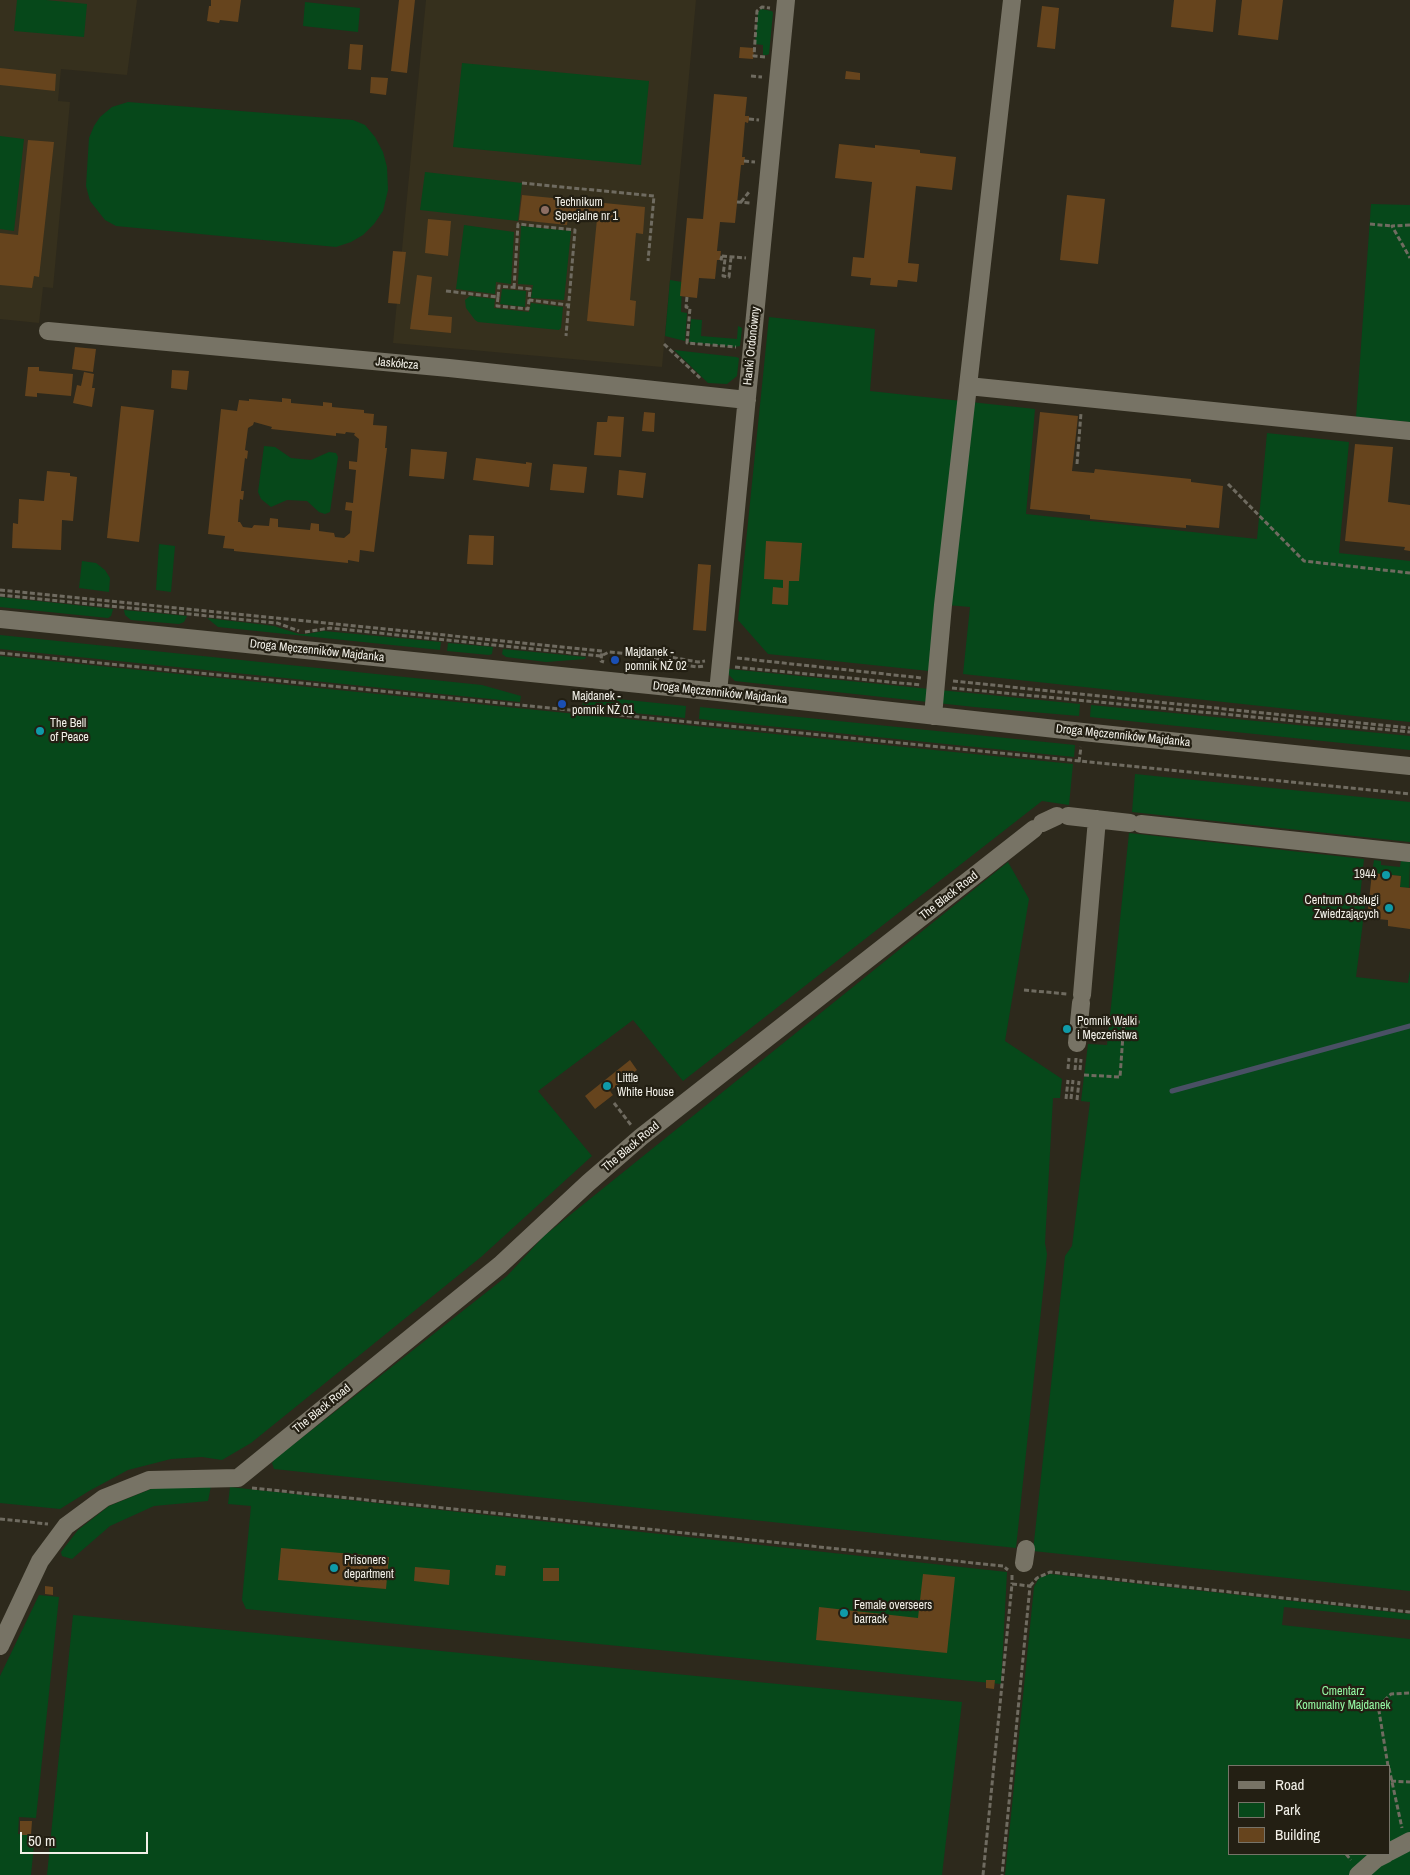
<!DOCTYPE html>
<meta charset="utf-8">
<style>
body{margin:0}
#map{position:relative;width:1410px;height:1875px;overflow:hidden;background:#2d291c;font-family:"Archivo Narrow",sans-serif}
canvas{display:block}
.legend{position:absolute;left:1228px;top:1765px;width:162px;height:90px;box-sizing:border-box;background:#231f13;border:1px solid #767368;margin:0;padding:6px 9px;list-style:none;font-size:15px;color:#f2f0e8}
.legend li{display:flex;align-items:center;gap:10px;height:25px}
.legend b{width:25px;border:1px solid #767368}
.scale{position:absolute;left:20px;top:1832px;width:128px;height:22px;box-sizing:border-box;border:2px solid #f2f0e8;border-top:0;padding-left:6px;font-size:15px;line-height:18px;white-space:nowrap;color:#f2f0e8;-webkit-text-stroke:4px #231f13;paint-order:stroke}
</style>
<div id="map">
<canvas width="1410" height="1875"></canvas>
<ul class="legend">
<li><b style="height:6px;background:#777365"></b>Road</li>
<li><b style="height:14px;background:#06481a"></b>Park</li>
<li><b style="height:14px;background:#66441d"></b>Building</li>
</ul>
<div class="scale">50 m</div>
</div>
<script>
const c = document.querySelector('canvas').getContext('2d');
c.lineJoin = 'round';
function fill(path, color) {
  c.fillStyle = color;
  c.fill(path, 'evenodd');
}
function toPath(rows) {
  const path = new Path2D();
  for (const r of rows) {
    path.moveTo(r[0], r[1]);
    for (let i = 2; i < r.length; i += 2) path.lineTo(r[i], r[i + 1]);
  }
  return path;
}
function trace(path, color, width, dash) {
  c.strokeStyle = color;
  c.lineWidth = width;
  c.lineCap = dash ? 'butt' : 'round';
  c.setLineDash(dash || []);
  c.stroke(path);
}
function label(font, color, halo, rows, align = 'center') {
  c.font = font + ' "Archivo Narrow",sans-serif';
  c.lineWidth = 4.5;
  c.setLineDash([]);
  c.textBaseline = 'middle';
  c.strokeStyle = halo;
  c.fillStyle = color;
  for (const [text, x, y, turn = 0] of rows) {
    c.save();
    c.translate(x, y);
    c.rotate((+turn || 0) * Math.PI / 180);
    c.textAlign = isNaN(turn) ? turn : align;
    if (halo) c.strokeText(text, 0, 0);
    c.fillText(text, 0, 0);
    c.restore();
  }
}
fill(toPath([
 [0,0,137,0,127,75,61,69,58,101,70,102,53,288,43,287,39,323,0,319],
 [426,0,696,0,662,367,393,343]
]), '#36301d');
fill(toPath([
 [17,0,46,0,87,4,84,37,14,31],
 [305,2,360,8,358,32,303,26],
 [761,9,772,11,773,13,769,54,767,55,763,55,763,45,755,44,758,12],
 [462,63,649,81,641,165,453,147],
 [128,102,353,120,365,125,375,137,383,152,387,167,388,190,383,211,374,224,363,235,351,242,336,247,116,226,105,220,90,201,86,186,89,138,94,126,100,117,112,107],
 [0,136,24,139,14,231,0,229],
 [425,172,522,183,518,221,420,210],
 [1371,204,1410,205,1410,422,1356,417],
 [464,225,514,232,511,284,496,282,495,294,456,289],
 [521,226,571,231,564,300,531,298,533,285,518,284],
 [670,280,682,282,681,312,687,313,685,341,665,336],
 [502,289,526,291,525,307,500,304],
 [470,296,495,299,494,308,529,312,531,303,563,307,561,328,559,330,478,322,475,320,466,308,465,300],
 [769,317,875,329,870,391,1035,409,1026,514,1257,539,1267,433,1349,442,1339,553,1410,561,1410,722,963,674,970,607,935,604,929,671,768,654,738,620],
 [691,319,702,320,701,336,737,339,738,326,742,328,740,346,735,347,689,342],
 [674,350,736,357,739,358,737,376,727,384,708,383],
 [264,446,275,447,291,458,311,460,329,452,336,453,338,457,330,512,325,514,319,512,307,501,287,500,271,507,261,499,258,492],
 [159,544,175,546,171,592,156,590],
 [82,561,96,563,105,570,110,578,109,592,79,588],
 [0,597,113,609,112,613,111,616,108,618,0,607],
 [124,610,187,616,184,622,179,624,131,620,125,615],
 [207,618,274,626,299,634,306,634,324,631,441,642,440,650,218,627],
 [0,635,482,685,521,696,520,702,0,649],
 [448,643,493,647,492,654,489,655,447,651],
 [503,649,586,657,585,659,546,662,506,657,502,654],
 [0,656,1073,764,1069,805,1042,801,683,1081,633,1020,538,1091,592,1156,481,1257,251,1443,222,1460,202,1457,171,1459,128,1470,89,1491,60,1509,0,1503],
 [729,669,1080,704,1079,716,974,707,735,681,729,675],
 [618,699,686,706,685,718,582,708,583,702],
 [1091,705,1410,736,1410,750,1090,717],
 [700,707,1075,745,1074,757,699,719],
 [1135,774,1410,802,1410,842,1132,812],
 [1129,833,1364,859,1360,897,1366,898,1356,977,1408,983,1410,970,1410,1591,1033,1551,1065,1256,1072,1246,1090,1102,1081,1101,1088,1044,1107,1045],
 [1374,860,1381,861,1381,865,1400,867,1401,861,1410,862,1409,888,1400,887,1401,876,1372,873],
 [1008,862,1029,899,1005,1041,1062,1079,1060,1098,1053,1098,1045,1243,1047,1254,1016,1548,274,1469,272,1463,275,1459,507,1276,544,1236],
 [177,1485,211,1486,208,1501,154,1506,110,1526,72,1559,62,1556,61,1552,78,1530,109,1506,151,1489],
 [230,1487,1007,1572,1001,1684,246,1609,242,1600,251,1506,228,1504],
 [1050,1574,1410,1614,1410,1620,1284,1607,1282,1625,1410,1639,1410,1875,1005,1875,1034,1587,1039,1578],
 [1229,1766,1389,1766,1389,1854,1229,1854],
 [39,1595,59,1597,36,1818,19,1817,18,1834,35,1835,31,1875,0,1875,0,1676],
 [73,1615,962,1702,942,1875,47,1875]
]), '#06481a');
trace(toPath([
 [1172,1091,1410,1026]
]), '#495064', 5);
fill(toPath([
 [211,0,241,0,238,22,220,20,219,23,207,21,209,6,211,6],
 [399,0,415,0,407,73,391,71],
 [1174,0,1216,0,1213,32,1171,27],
 [1242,0,1283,0,1278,40,1238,35],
 [1042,6,1059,8,1055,49,1037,47],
 [350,44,363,45,361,70,348,69],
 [740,47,754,48,753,59,739,58],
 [0,68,56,74,55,91,0,85],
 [846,71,860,73,860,80,845,79],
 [371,77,388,78,386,95,370,93],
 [714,94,747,97,745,116,749,116,749,119,748,123,745,122,742,157,745,157,744,165,741,165,735,223,720,222,717,251,721,251,720,260,717,260,715,279,699,278,697,298,680,296,687,218,703,219],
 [28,140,54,142,39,277,34,276,32,288,0,285,0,233,18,235],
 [839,144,875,148,875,145,920,150,920,153,956,157,952,190,916,186,908,263,919,264,917,282,898,280,897,287,870,285,871,278,851,276,853,257,864,258,872,182,835,178],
 [522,195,645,207,643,234,636,233,630,300,636,301,634,326,587,321,597,219,568,216,567,225,519,220],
 [1067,195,1105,199,1098,264,1060,260],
 [428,219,451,221,448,256,425,253],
 [393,251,406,252,400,304,388,303],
 [417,275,432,277,428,315,452,317,451,333,410,329],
 [75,347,96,349,93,372,72,369],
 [28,367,39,367,39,371,73,374,71,396,37,393,37,397,25,396],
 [172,370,189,371,187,390,171,388],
 [84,372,94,374,92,388,95,388,92,407,73,403,77,385,81,386],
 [282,398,291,399,291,403,323,406,323,402,332,403,332,407,364,410,364,413,374,414,373,425,387,426,385,448,387,448,374,552,360,550,359,562,348,560,348,563,234,551,234,549,223,548,225,536,208,534,221,409,237,411,239,400,249,401,249,399,282,402],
 [254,422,272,427,271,429,336,436,336,433,345,434,346,432,355,433,354,435,359,439,357,462,349,461,349,469,356,470,353,503,346,502,345,510,352,511,350,533,344,538,335,537,334,533,319,531,319,524,311,523,310,530,278,527,278,519,270,518,269,526,254,525,252,528,243,527,240,522,238,522,240,499,243,500,244,491,241,491,245,458,247,459,248,451,245,450,248,428,253,425],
 [121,406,154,410,139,542,107,538],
 [644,412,655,413,654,432,642,431],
 [1040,412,1078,416,1072,471,1094,473,1095,469,1191,479,1191,482,1223,486,1219,528,1186,525,1186,528,1090,519,1090,515,1030,509],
 [608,416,624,417,621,457,594,455,597,422,607,422],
 [1355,444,1393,447,1388,502,1410,505,1410,551,1404,550,1405,547,1345,541],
 [411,449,447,452,444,479,409,476],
 [476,458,526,464,526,462,532,463,529,487,473,480],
 [553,464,587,467,584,493,550,490],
 [619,470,646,473,643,498,617,495],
 [47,471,70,473,70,476,77,477,73,521,62,520,61,550,12,548,13,523,18,524,19,499,44,501],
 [469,535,494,536,493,565,467,564],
 [766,541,802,543,799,581,789,581,788,605,772,604,773,587,783,588,783,580,764,579],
 [698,564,711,565,706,631,693,630],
 [37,726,44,727,43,736,36,735],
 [1372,873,1401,876,1400,887,1410,888,1410,929,1388,926,1388,920,1367,918],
 [630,1060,637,1070,610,1091,613,1095,595,1109,585,1096],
 [281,1548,389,1557,386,1589,278,1580],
 [496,1565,506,1566,505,1576,495,1575],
 [415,1567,450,1570,449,1585,414,1581],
 [543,1568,559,1568,559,1581,543,1581],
 [923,1574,955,1577,947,1653,816,1640,819,1607,918,1618],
 [45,1586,53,1587,53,1595,45,1594],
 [986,1680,995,1680,994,1689,986,1688],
 [20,1821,32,1821,31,1835,20,1835]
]), '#66441d');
trace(toPath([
 [765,57,754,56,757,11,762,7,770,8],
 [751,76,762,77],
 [749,119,759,120],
 [744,161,755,162],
 [522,183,654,196,648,261],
 [737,202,751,203],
 [741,202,749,192],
 [1370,224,1392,226],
 [1410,225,1392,226,1410,258],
 [722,256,721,259,725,259,723,276,729,277,731,257],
 [722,256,746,258],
 [514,288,518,224,575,230,566,336],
 [446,291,498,297,499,286,530,289,529,300,568,305],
 [498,297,497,306,528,309,529,300],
 [687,297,686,307,690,308,687,343,736,347],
 [664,344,700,378],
 [1077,464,1081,413],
 [1228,484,1304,561,1410,573],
 [0,590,602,651,601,661,604,662],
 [0,595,277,623,299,631],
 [305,632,330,628,601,656,609,652,651,656,670,663,697,667,704,666],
 [0,653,1410,794],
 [737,658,922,678],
 [735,667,921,685],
 [668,669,670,657,698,662,705,661],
 [953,681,1410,728],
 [952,688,1410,732],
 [1079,762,1081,747],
 [1024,990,1067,994],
 [1068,1069,1069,1058],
 [1075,1070,1076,1058],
 [1080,1070,1081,1059],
 [1084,1075,1120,1077,1124,1021,1140,1022],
 [1066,1099,1068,1080],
 [1071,1099,1073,1080],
 [1077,1100,1079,1081],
 [614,1103,631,1125],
 [252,1488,1003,1566,1008,1570],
 [0,1519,48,1524],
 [1012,1575,1012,1584],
 [1030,1586,1037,1578,1050,1572,1410,1612],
 [1388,1766,1379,1711,1383,1702,1391,1694,1410,1693],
 [1389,1768,1402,1828],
 [1391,1781,1410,1782],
 [1346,1854,1351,1860],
 [983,1875,1012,1584,1030,1586,1002,1875]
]), '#6f6b60', 3, [5, 2.5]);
trace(toPath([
 [1012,0,968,386,1410,431],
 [48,331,449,368,747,400],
 [0,619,718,692,1083,732,1410,766],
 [718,692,786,0],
 [933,716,943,605,968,386],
 [1068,816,1130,823],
 [1042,823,1057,816],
 [1141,824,1410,853],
 [1082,995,1097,819],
 [1077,1043,1081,1003],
 [1024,1563,1026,1549],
 [0,1646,40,1561,66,1526,104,1498,149,1480,238,1478,500,1265,588,1183,641,1137,1034,829],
 [1389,1852,1410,1841],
 [1358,1875,1376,1859,1386,1854]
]), '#777365', 18);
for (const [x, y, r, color] of [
 [545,210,5,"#8d6e63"],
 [615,660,5,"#1a4fb4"],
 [562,704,5,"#1a4fb4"],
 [40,731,5,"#0f9aa8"],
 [1386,875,5,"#0f9aa8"],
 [1389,908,5,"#0f9aa8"],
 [1067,1029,5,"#0f9aa8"],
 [607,1086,5,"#0f9aa8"],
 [334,1568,5,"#0f9aa8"],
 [844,1613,5,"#0f9aa8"]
]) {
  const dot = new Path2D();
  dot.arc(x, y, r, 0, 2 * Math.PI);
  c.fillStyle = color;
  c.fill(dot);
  trace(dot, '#231f13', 2);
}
label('12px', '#f2f0e8', '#231f13', [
 ["Technikum",555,203],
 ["Specjalne nr 1",555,217],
 ["Majdanek -",625,653],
 ["pomnik NŻ 02",625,667],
 ["Majdanek -",572,697],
 ["pomnik NŻ 01",572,711],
 ["The Bell",50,724],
 ["of Peace",50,738],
 ["1944",1376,875,"right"],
 ["Centrum Obsługi",1379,901,"right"],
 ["Zwiedzających",1379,915,"right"],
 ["Pomnik Walki",1077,1022],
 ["i Męczeństwa",1077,1036],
 ["Little",617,1079],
 ["White House",617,1093],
 ["Prisoners",344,1561],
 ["department",344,1575],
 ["Female overseers",854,1606],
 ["barrack",854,1620]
], 'left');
label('12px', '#f2f0e8', '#231f13', [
 ["Hanki Ordonówny",752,346,-84],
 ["Jaskółcza",397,364,5],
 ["Droga Męczenników Majdanka",317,651,6],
 ["Droga Męczenników Majdanka",720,693,6],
 ["Droga Męczenników Majdanka",1123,736,6],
 ["The Black Road",949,896,-38],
 ["The Black Road",631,1147,-40],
 ["The Black Road",322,1409,-39]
]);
label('12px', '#95f9a4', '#231f13', [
 ["Cmentarz",1343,1692],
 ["Komunalny Majdanek",1343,1706]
]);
</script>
